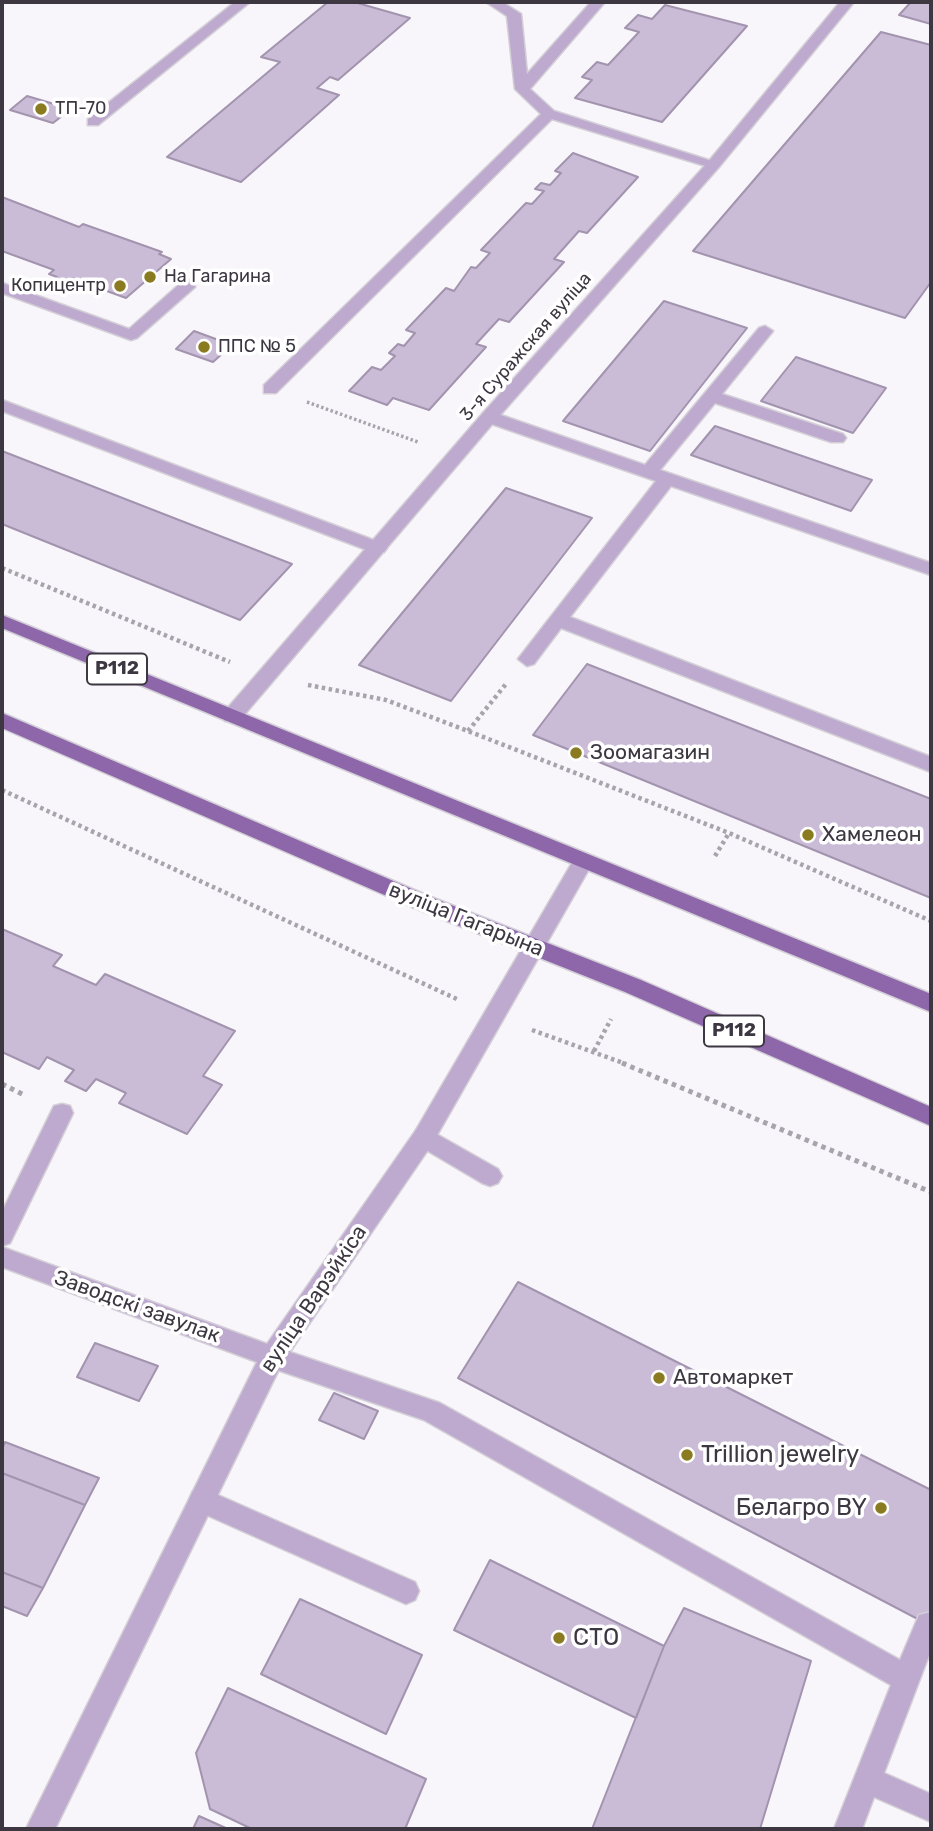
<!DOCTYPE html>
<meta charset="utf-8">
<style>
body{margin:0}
#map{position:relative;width:933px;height:1831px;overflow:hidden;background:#f8f5fb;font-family:Rubik,sans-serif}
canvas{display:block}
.frame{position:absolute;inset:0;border:4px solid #3d3742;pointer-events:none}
</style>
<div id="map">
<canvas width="933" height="1831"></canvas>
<div class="frame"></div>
</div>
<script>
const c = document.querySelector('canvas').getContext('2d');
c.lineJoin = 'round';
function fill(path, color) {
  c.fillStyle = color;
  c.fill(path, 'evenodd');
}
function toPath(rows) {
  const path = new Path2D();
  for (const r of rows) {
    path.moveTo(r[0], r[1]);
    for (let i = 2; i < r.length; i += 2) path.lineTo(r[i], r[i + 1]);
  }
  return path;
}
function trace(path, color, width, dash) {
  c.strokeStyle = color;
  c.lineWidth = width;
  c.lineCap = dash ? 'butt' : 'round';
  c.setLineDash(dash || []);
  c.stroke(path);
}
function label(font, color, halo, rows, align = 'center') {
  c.font = font + ' Rubik,sans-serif';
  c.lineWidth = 7;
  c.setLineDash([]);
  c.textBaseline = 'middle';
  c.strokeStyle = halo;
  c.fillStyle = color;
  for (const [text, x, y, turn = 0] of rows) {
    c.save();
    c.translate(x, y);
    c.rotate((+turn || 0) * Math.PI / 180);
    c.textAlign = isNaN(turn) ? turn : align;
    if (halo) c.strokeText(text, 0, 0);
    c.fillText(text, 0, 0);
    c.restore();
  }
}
const building = toPath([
 [328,2,354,2,410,18,338,80,330,77,317,88,339,95,241,182,167,157,280,62,261,57,328,2],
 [911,2,931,2,931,24,899,15,911,2],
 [665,5,747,26,662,122,575,98,592,80,582,77,597,62,608,65,639,32,625,28,638,15,652,19,665,5],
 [881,32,931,45,931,282,905,318,693,251,881,32],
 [27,96,71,109,53,123,10,110,27,96],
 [573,153,638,177,587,233,579,231,554,259,564,262,509,322,499,319,476,344,486,347,429,410,393,398,387,405,349,391,372,367,381,370,395,356,389,353,398,344,404,346,415,333,406,330,446,288,454,291,471,267,476,268,490,253,481,250,526,203,532,204,544,191,535,189,541,183,550,185,561,173,555,171,573,153],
 [2,197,79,227,83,224,162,252,159,254,171,259,126,298,71,278,63,285,53,281,57,277,49,274,54,270,2,251,2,197],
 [664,301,747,328,650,451,563,421,664,301],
 [194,331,232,345,213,362,176,349,194,331],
 [796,357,886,388,853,433,761,401,796,357],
 [715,426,872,480,851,511,691,455,715,426],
 [2,451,238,543,292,564,240,620,2,524,2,451],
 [506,488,592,518,451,701,359,665,506,488],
 [587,664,931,799,931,898,533,735,587,664],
 [2,929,62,955,53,966,96,985,105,974,235,1031,203,1076,222,1085,187,1134,119,1103,126,1093,96,1079,86,1091,65,1081,74,1070,47,1057,39,1069,2,1052,2,929],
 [518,1282,931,1490,931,1626,458,1378,518,1282],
 [95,1343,158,1366,139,1401,77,1377,95,1343],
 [334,1393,378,1411,364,1439,319,1420,334,1393],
 [5,1442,99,1478,85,1505,2,1473,2,1449,5,1442],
 [2,1473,85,1505,43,1588,2,1572,2,1473],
 [490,1560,664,1646,636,1718,454,1630,490,1560],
 [2,1572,43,1588,27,1616,2,1606,2,1572],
 [300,1599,422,1655,386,1734,261,1674,300,1599],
 [684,1608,811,1661,760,1829,592,1829,664,1646,684,1608],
 [228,1688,426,1779,405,1829,252,1829,210,1809,196,1753,228,1688],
 [199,1816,228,1829,193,1829,199,1816]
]);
fill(building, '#cabbd6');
trace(building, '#a294ae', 2);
const lane = toPath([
 [235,2,250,2,98,125,88,125,88,119,235,2],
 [486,2,502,2,521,14,527,74,591,2,605,2,530,89,554,111,721,164,714,168,709,167,552,119,276,393,264,393,264,385,541,114,515,89,507,16,486,2],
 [189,279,195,281,195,287,137,338,131,340,2,293,2,283,129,329,183,281,189,279],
 [765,326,773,331,722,394,843,434,846,438,843,442,831,442,715,403,660,470,931,563,931,575,671,486,570,617,931,757,931,772,561,628,534,664,527,666,518,659,656,481,483,421,481,417,483,413,495,413,645,465,759,328,765,326],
 [2,400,384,544,387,548,384,552,372,552,2,411,2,400],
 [62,1104,70,1106,73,1113,10,1243,2,1246,2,1212,54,1106,62,1104],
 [424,1127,498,1169,502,1176,498,1183,490,1186,482,1183,416,1144,413,1137,416,1130,424,1127],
 [272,1346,440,1403,900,1660,919,1615,931,1612,931,1650,884,1773,931,1794,931,1822,874,1797,862,1829,834,1829,891,1685,424,1420,263,1365,260,1357,263,1349,272,1346],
 [202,1488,415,1582,419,1591,415,1600,406,1604,397,1600,193,1509,189,1500,193,1491,202,1488]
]);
const street = toPath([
 [840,2,854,2,719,167,495,421,239,721,225,721,222,716,225,711,483,413,709,161,840,2],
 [583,854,590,856,593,862,432,1144,281,1365,55,1829,26,1829,257,1362,2,1267,2,1247,267,1344,416,1130,576,856,583,854]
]);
const primary = toPath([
 [2,615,931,994,931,1012,2,628,2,615],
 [2,713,426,895,641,980,931,1107,931,1126,625,992,412,907,2,728,2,713]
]);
trace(lane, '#d3cfd6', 3);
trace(street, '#d3cfd6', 3);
trace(primary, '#d3cfd6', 3);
trace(toPath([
 [307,402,418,442]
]), '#a8a4ac', 3.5, [2.5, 2.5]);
trace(toPath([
 [2,568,230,662],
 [308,685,386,700,468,731,729,833,931,921],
 [468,731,506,684],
 [2,790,459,1000],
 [715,856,729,833],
 [532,1030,626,1064],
 [594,1051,611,1019]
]), '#a8a4ac', 4.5, [3.5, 3.5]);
trace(toPath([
 [622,1063,931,1192],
 [2,1084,26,1096]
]), '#a8a4ac', 5, [4.5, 4.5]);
fill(lane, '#bea9cf');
fill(street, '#bea9cf');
fill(primary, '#8e67ab');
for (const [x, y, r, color] of [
 [41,109,7,"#8a7b21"],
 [150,277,7,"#8a7b21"],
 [120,286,7,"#8a7b21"],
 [204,347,7,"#8a7b21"],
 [576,753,7,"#8a7b21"],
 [808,835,7,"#8a7b21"],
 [659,1378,7,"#8a7b21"],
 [687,1455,7,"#8a7b21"],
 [881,1508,7,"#8a7b21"],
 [559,1638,7,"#8a7b21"]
]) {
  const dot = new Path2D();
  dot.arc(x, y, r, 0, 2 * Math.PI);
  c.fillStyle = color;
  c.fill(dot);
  trace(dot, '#fff', 2.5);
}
label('18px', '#3d3742', '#fff', [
 ["ТП-70",55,109],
 ["На Гагарина",164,277],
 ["Копицентр",106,286,"right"],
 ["ППС № 5",218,347]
], 'left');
label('18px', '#3d3742', '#fff', [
 ["3-я Суражская вуліца",526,347,-49]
]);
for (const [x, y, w] of [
 [117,669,60],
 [734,1031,60]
]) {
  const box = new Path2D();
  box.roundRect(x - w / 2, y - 15.5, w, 31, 5);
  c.fillStyle = '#fff';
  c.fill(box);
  trace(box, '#3d3742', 2);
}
label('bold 19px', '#3d3742', null, [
 ["Р112",117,669],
 ["Р112",734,1031]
]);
label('21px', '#3d3742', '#fff', [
 ["Зоомагазин",590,753],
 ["Хамелеон",822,835],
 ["Автомаркет",673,1378]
], 'left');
label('21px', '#3d3742', '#fff', [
 ["вуліца Гагарына",466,920,22],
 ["вуліца Варэйкіса",314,1299,-56],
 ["Заводскі завулак",137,1307,20]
]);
label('24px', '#3d3742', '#fff', [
 ["Trillion jewelry",701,1455],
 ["Белагро BY",867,1508,"right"],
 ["СТО",573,1638]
], 'left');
</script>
